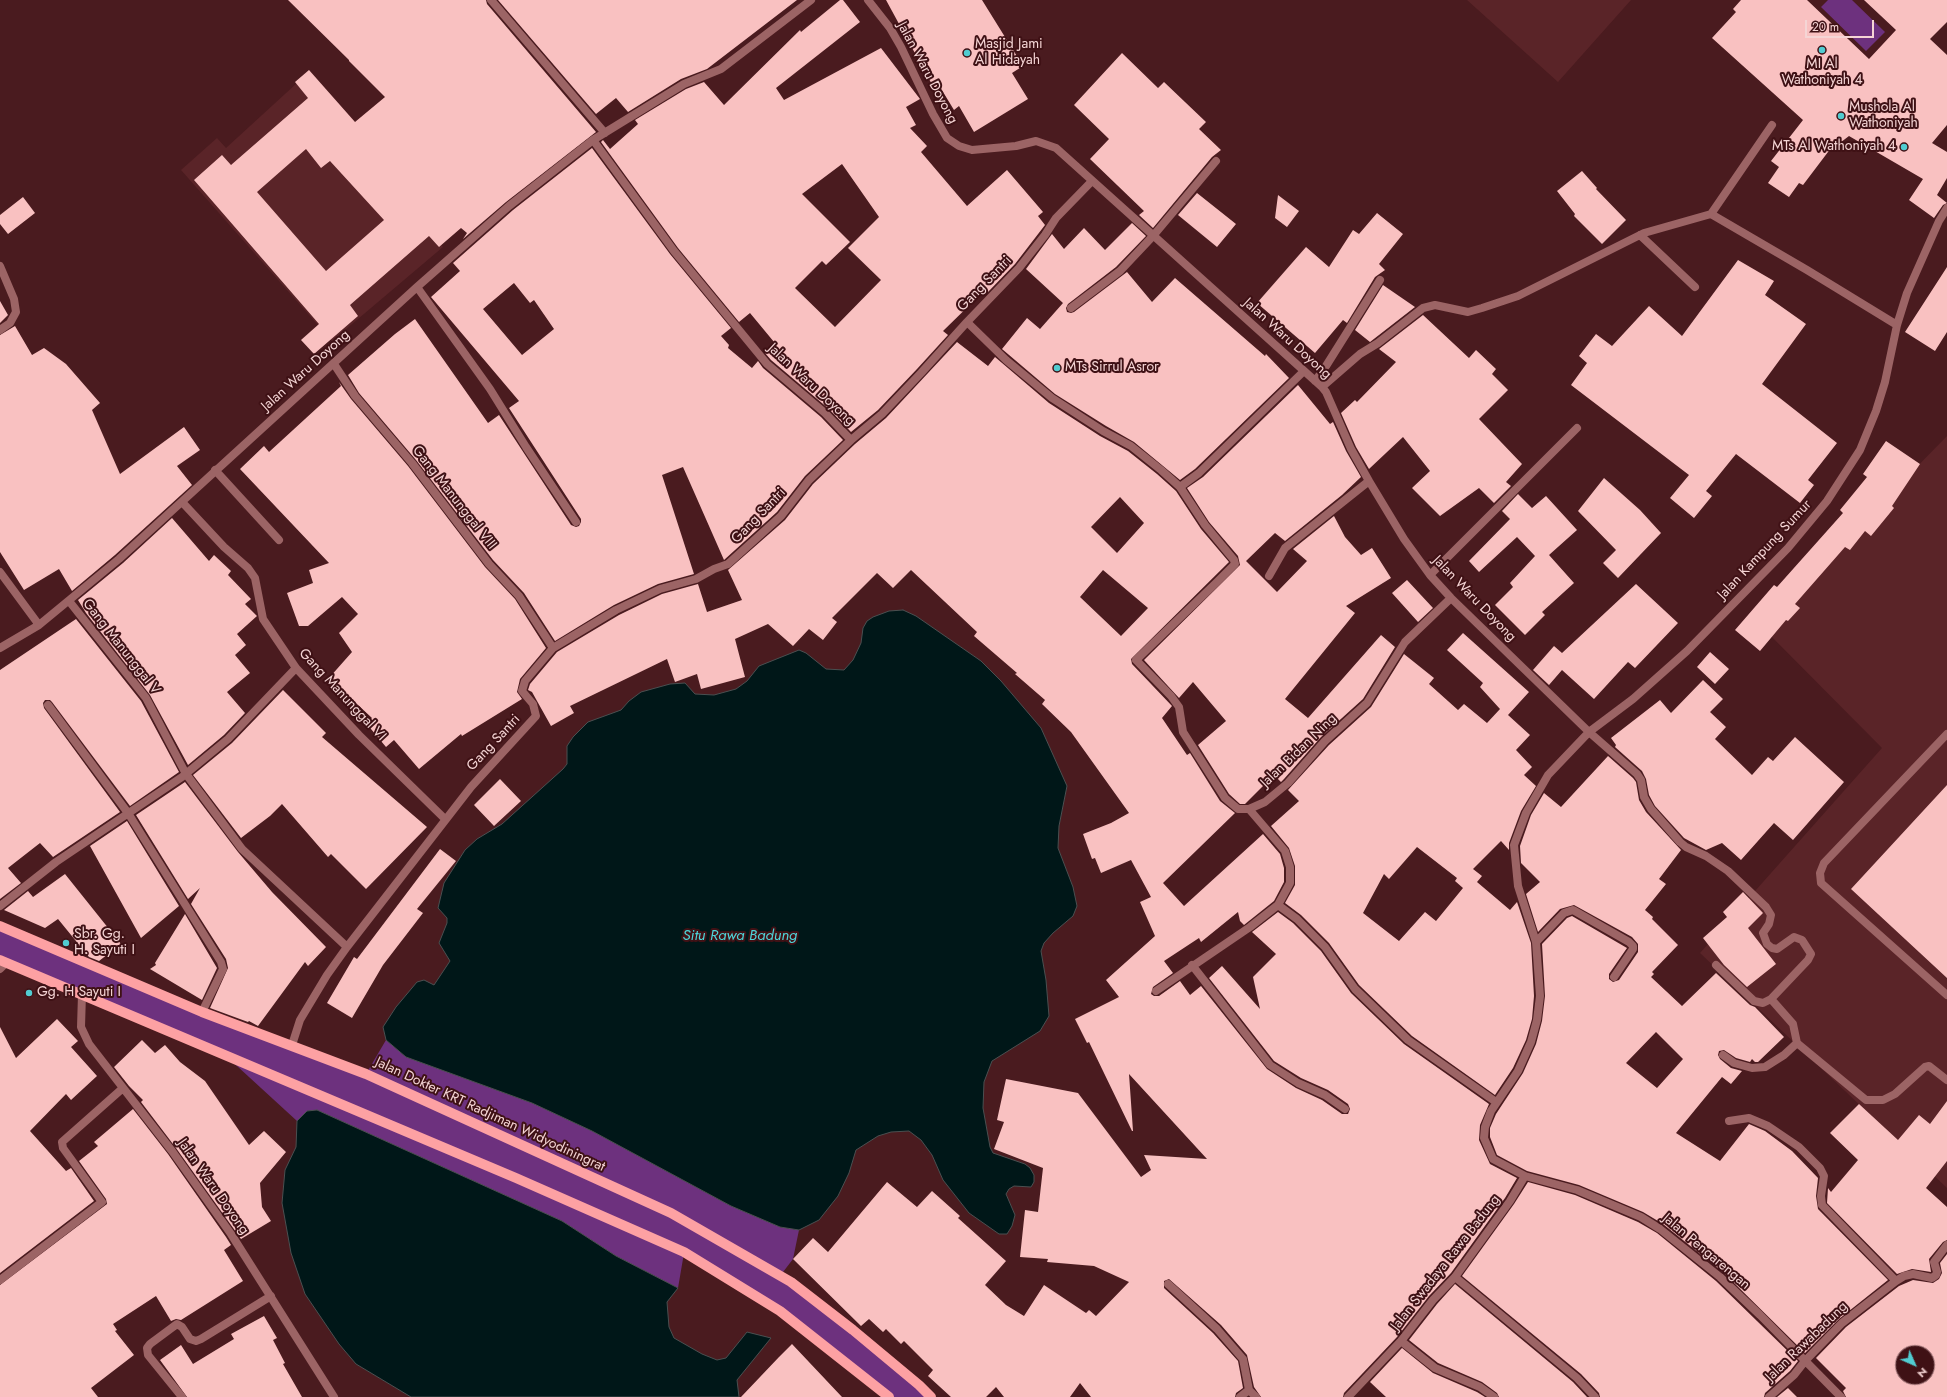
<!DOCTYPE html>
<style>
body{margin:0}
#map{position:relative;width:1947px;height:1397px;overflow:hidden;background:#4a1b1f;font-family:Jost,sans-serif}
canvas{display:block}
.north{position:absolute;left:1895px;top:1345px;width:40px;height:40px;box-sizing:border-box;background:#3f1115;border:1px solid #885f62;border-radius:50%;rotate:135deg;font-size:11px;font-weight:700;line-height:16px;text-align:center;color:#f5d5d5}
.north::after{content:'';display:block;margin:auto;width:14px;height:18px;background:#51ccd1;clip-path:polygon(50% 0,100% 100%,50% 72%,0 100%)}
.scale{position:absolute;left:1805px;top:20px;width:69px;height:18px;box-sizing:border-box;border:2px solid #f5d5d5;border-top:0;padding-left:5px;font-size:12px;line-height:14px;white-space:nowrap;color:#f5d5d5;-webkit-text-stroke:3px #3f1115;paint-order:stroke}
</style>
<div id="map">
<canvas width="1947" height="1397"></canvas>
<div class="north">N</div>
<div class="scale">20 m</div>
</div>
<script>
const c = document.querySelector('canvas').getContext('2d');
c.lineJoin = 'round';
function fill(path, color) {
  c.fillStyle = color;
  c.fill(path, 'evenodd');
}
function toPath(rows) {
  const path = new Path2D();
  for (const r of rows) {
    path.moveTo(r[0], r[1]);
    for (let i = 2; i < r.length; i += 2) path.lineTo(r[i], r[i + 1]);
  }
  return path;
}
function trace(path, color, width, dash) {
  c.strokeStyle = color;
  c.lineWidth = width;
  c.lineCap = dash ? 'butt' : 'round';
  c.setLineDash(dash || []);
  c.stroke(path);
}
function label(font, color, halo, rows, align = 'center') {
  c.font = font + ' Jost,sans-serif';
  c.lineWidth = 4;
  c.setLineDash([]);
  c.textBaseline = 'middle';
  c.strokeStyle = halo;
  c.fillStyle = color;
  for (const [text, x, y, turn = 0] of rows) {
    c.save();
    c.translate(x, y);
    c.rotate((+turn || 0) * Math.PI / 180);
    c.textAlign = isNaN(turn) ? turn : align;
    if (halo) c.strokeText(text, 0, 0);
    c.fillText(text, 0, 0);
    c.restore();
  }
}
fill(toPath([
 [1467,0,1631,0,1558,82],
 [297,83,372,164,443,247,332,341,181,170,217,138,226,148],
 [1947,436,1947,1188,1700,953,1882,748,1761,626]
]), '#5a2428');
fill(toPath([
 [1828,0,1852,0,1885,32,1866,51,1821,7],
 [0,926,366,1074,386,1040,406,1057,532,1103,592,1131,731,1206,780,1227,799,1230,793,1259,780,1276,931,1397,889,1397,780,1311,684,1253,678,1288,616,1256,562,1221,317,1110,307,1111,297,1121,225,1055,0,960]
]), '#6d317e');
const water = toPath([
 [903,610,916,616,981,661,1001,681,1041,728,1067,786,1059,826,1058,848,1073,887,1077,906,1073,916,1053,933,1044,943,1041,951,1046,980,1049,1016,1040,1031,992,1061,984,1082,983,1108,990,1147,993,1153,1025,1164,1030,1168,1034,1175,1034,1182,1031,1187,1014,1186,1009,1189,1006,1194,1015,1215,1012,1226,1007,1234,999,1234,969,1213,943,1180,932,1155,921,1140,909,1131,891,1132,878,1136,856,1150,849,1173,838,1196,819,1220,799,1230,780,1227,731,1206,592,1131,532,1103,406,1057,386,1040,383,1027,396,1007,417,982,424,980,434,985,450,961,439,943,447,923,447,918,438,908,444,883,465,850,477,839,502,824,563,769,567,764,567,746,573,737,588,722,621,710,629,701,641,692,670,684,685,683,695,694,714,695,736,689,747,681,759,666,799,650,806,653,826,669,844,670,853,660,861,643,863,628,867,621,873,617,889,611,903,610],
 [317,1110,562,1221,616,1256,678,1288,667,1302,669,1327,674,1338,702,1354,717,1360,726,1358,747,1332,771,1338,737,1380,739,1397,411,1397,356,1364,339,1344,305,1294,291,1253,282,1203,285,1170,296,1147,297,1121,307,1111,317,1110]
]);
fill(water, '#001718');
trace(water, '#4a5051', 1);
fill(toPath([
 [288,0,486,0,487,4,596,132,506,202,463,239,467,233,461,228,439,247,429,236,350,305,358,316,314,354,301,340,319,324,194,180,222,155,231,165,308,98,295,82,309,70,355,122,385,97,349,61,349,60],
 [306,149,321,168,330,161,384,220,326,271,257,192],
 [498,0,797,0,707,69,681,79,628,112,616,98,596,114],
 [840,0,843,0,860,22,776,88,784,100,881,48,920,99,906,107,916,125,910,128,927,146,921,152,967,206,1007,170,1043,212,1038,216,1045,225,1015,264,988,292,985,290,943,331,948,335,917,369,878,410,851,432,829,409,771,360,765,353,774,342,750,313,739,322,678,248,601,142,603,140,610,149,638,124,635,120,686,89,704,82,724,105,800,30,801,32],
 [842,164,879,217,848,248,881,280,835,327,795,288,822,261,826,265,850,242,802,194],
 [886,0,982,0,1023,66,1012,73,1028,99,974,132,959,106,954,110,940,87,935,90],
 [1741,0,1807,0,1869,59,1896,30,1864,0,1947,0,1947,22,1930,39,1947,55,1947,125,1932,143,1947,152,1947,178,1937,195,1947,203,1943,205,1934,218,1909,200,1923,179,1849,136,1828,152,1803,185,1799,183,1789,197,1768,183,1779,167,1771,161,1803,120,1712,38,1736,12,1733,9],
 [1122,53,1158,88,1164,82,1206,122,1199,129,1221,150,1212,157,1153,228,1139,215,1144,211,1090,159,1109,139,1074,105],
 [592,148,670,254,731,328,721,336,729,345,728,348,752,368,758,361,763,368,821,417,843,440,805,476,777,512,724,560,683,467,662,475,694,574,658,584,614,605,555,641,524,593,493,560,416,460,359,393,348,375,395,334,415,319,488,423,499,415,571,525,576,527,579,526,581,522,581,519,509,408,519,401,431,297,460,271,453,263,513,210],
 [514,283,530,303,534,300,554,329,522,355,483,309],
 [1582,171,1597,188,1596,189,1626,220,1602,244,1574,216,1575,214,1557,191],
 [1197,193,1236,224,1217,247,1178,215],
 [1278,195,1299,211,1287,227,1275,218],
 [23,197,35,213,8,234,0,224,0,215],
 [1377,213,1403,234,1379,264,1385,270,1375,277,1347,323,1343,320,1315,353,1257,303,1306,247,1329,267,1353,230,1359,234],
 [1132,223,1146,236,1116,267,1068,304,1066,308,1067,312,1071,313,1074,312,1127,272,1152,302,1175,278,1265,356,1266,354,1289,378,1195,469,1180,480,1134,442,1106,426,1055,394,1002,349,1027,318,1040,329,1063,303,1026,269,1052,234,1064,249,1084,228,1105,250],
 [1738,260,1774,281,1765,295,1806,324,1762,384,1837,443,1808,480,1814,485,1800,503,1736,454,1706,491,1712,496,1694,518,1670,498,1689,475,1571,385,1587,363,1579,356,1596,334,1612,346,1649,306,1682,336],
 [1947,267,1947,332,1935,351,1905,332],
 [1383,285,1415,307,1370,342,1355,330],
 [0,301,8,315,0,323],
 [1423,315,1469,358,1476,350,1496,369,1492,374,1508,390,1479,419,1522,464,1506,482,1511,486,1494,503,1479,488,1440,516,1412,488,1430,471,1403,437,1369,469,1356,447,1341,413,1355,400,1357,402,1396,362,1379,349],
 [15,326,32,355,44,348,66,364,100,403,92,410,120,474,184,427,200,450,177,466,192,485,115,555,72,591,59,569,24,590,0,552,0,335],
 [957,342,988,366,995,357,1049,403,1100,436,1128,451,1157,474,1176,491,1201,529,1229,562,1131,659,1132,664,1172,706,1162,718,1187,755,1190,753,1220,801,1235,813,1163,883,1184,906,1263,834,1280,854,1284,868,1284,882,1274,901,1244,925,1240,921,1238,912,1201,942,1199,938,1164,961,1173,973,1153,987,1151,994,1154,996,1159,996,1180,981,1190,995,1201,986,1267,1069,1296,1088,1322,1100,1342,1114,1348,1114,1350,1109,1348,1104,1328,1090,1301,1078,1274,1061,1209,978,1222,966,1260,1009,1253,977,1276,954,1252,932,1278,912,1293,923,1321,951,1351,993,1404,1044,1489,1104,1480,1125,1479,1140,1490,1164,1517,1178,1505,1198,1451,1273,1429,1296,1397,1337,1344,1393,1343,1397,1261,1397,1254,1387,1247,1355,1221,1325,1169,1279,1164,1281,1164,1288,1213,1333,1238,1361,1243,1388,1236,1393,1235,1397,1091,1397,1080,1383,1070,1397,1004,1397,996,1387,986,1397,951,1397,928,1376,933,1370,904,1341,901,1344,886,1329,883,1332,869,1319,861,1326,793,1259,813,1238,828,1252,887,1182,917,1207,932,1191,960,1216,958,1218,1006,1261,985,1285,1006,1305,1024,1316,1044,1285,1086,1313,1089,1310,1096,1316,1129,1282,1094,1266,1047,1262,1048,1259,1020,1257,1025,1210,1038,1212,1043,1168,994,1149,1004,1122,997,1120,1006,1079,1078,1093,1141,1177,1151,1170,1144,1155,1207,1159,1129,1074,1133,1131,1132,1131,1089,1042,1087,1043,1075,1019,1119,997,1106,980,1155,936,1140,902,1151,897,1131,860,1101,873,1095,858,1092,859,1083,834,1111,823,1129,813,1071,732,1042,704,1045,700,1015,674,1017,673,974,636,977,632,911,570,893,588,877,573,832,618,837,622,823,640,809,629,793,646,768,624,735,639,745,677,701,689,697,674,675,682,667,659,570,706,574,713,551,726,537,701,532,692,528,690,530,684,557,652,619,615,662,594,698,584,707,612,742,600,728,570,785,520,813,484,855,444,886,418],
 [1120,497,1144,523,1117,553,1091,527],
 [1103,570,1148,608,1121,636,1080,597],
 [339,382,351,399,408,466,485,567,515,599,546,648,520,679,517,692,522,699,462,736,461,734,419,769,394,740,386,747,366,723,372,718,329,678,352,652,339,633,358,614,342,597,308,626,299,626,287,593,313,583,309,570,329,563,240,469,264,446,269,452,341,386],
 [1298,385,1330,424,1333,422,1346,451,1361,477,1342,495,1285,541,1275,533,1246,561,1277,592,1307,561,1293,549,1334,516,1345,537,1361,555,1372,548,1391,578,1346,606,1355,613,1285,699,1308,718,1381,635,1395,647,1363,699,1321,737,1284,779,1281,782,1274,775,1245,804,1240,804,1229,794,1198,745,1226,721,1193,682,1179,698,1144,660,1240,565,1238,556,1209,522,1187,488,1203,477],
 [1886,441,1920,464,1892,506,1894,508,1871,536,1865,531,1850,550,1845,547,1795,604,1800,608,1788,621,1786,620,1760,651,1735,630,1774,585,1777,587,1843,513,1840,510,1867,477,1863,474],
 [1604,478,1640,510,1661,533,1618,578,1603,563,1616,550,1578,511],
 [1518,494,1532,508,1546,496,1577,530,1549,555,1574,583,1542,612,1545,615,1525,635,1495,605,1513,587,1510,583,1535,556,1517,537,1479,572,1469,561,1510,519,1502,511],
 [172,518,209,561,214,555,231,571,228,575,251,599,245,604,257,616,237,634,246,645,235,655,250,673,227,692,245,713,224,735,188,765,150,695,86,613,78,600,123,563],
 [1407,580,1433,608,1418,622,1392,593],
 [1636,584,1678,623,1635,668,1628,662,1594,699,1562,670,1549,685,1533,670,1554,646,1562,653],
 [76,619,141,701,179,772,130,806,52,702,50,700,45,700,43,703,44,708,120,812,53,857,40,843,8,868,21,883,0,899,0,670],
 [1463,633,1529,692,1508,715,1530,735,1516,750,1532,767,1524,775,1536,786,1521,811,1509,843,1509,850,1501,841,1473,869,1482,876,1477,882,1510,910,1517,902,1531,943,1534,996,1532,1019,1526,1040,1513,1068,1495,1095,1412,1036,1359,985,1329,943,1301,915,1285,903,1295,885,1295,866,1289,848,1271,826,1299,801,1288,790,1329,745,1371,707,1404,654,1434,678,1429,684,1458,710,1464,704,1487,723,1500,709,1480,687,1483,683,1447,650],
 [1417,847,1457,878,1455,881,1463,888,1436,921,1425,912,1399,941,1363,913,1384,874,1389,879],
 [1710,652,1729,669,1715,684,1697,667],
 [1703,680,1723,699,1710,712,1726,727,1715,739,1752,775,1768,757,1773,761,1795,737,1844,782,1793,840,1774,823,1741,860,1722,843,1706,850,1684,838,1655,806,1649,795,1646,779,1642,771,1615,747,1616,745,1611,738,1660,700,1671,713],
 [283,690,326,733,322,737,427,827,366,889,331,854,328,857,282,804,270,816,241,838,193,775,232,743],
 [1608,756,1633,778,1636,782,1639,800,1646,812,1681,850,1659,879,1666,884,1645,910,1653,917,1652,919,1678,945,1652,972,1654,974,1651,977,1682,1006,1716,973,1750,1005,1755,1007,1784,1037,1758,1062,1755,1062,1752,1059,1750,1062,1736,1058,1724,1050,1719,1051,1718,1055,1720,1059,1731,1068,1742,1071,1731,1084,1722,1077,1676,1133,1720,1161,1749,1124,1765,1131,1792,1151,1818,1178,1816,1196,1818,1209,1888,1280,1839,1319,1805,1353,1724,1273,1663,1224,1643,1212,1579,1185,1527,1171,1497,1155,1490,1137,1490,1128,1496,1114,1523,1073,1536,1044,1542,1021,1545,996,1542,944,1567,918,1572,916,1627,948,1609,974,1609,979,1613,982,1619,980,1638,952,1638,944,1632,937,1574,905,1560,909,1538,932,1526,894,1540,882,1521,863,1520,846,1531,815,1544,793,1561,807],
 [1656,1032,1683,1059,1657,1088,1626,1063],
 [500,779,521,801,494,826,474,805],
 [185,782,238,852,272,892,326,947,308,966,305,962,258,1026,249,1021,248,1022,210,1008,228,968,226,959,191,904,200,888,188,899,136,815],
 [1947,785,1947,978,1851,889],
 [127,821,179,906,141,938,90,846],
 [440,849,456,861,417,909,423,913,383,965,352,1018,327,1003,354,957,357,959],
 [65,874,121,944,99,961,89,957,58,919,45,928,4,910,28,891,33,897],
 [1743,892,1763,913,1748,928,1776,964,1747,987,1724,965,1703,938,1727,917,1723,912],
 [185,914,217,968,202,1000,150,969,156,965,155,963],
 [57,1019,78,1041,71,1047,97,1076,71,1100,66,1094,30,1131,66,1171,71,1168,94,1201,0,1273,0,1027,16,1058],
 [142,1040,155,1053,165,1045,180,1062,205,1081,249,1145,264,1131,286,1152,260,1183,262,1207,271,1221,241,1239,176,1148,141,1102,143,1100,129,1086,114,1067],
 [1947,1101,1947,1161,1926,1188,1947,1207,1947,1240,1943,1242,1929,1259,1931,1272,1912,1269,1897,1274,1827,1203,1828,1188,1831,1192,1858,1160,1830,1133,1859,1104,1898,1140,1919,1115,1930,1124],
 [133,1109,168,1154,226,1237,231,1245,224,1250,243,1281,181,1320,176,1319,171,1321,156,1296,113,1324,117,1330,115,1331,134,1355,91,1388,98,1397,0,1397,0,1285,107,1204,106,1199,79,1161,98,1146,94,1142],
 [1528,1182,1575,1195,1638,1222,1657,1233,1716,1281,1798,1361,1790,1371,1765,1393,1764,1397,1600,1397,1599,1393,1581,1374,1462,1276,1514,1204],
 [1947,1254,1947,1397,1846,1397,1843,1391,1846,1388,1816,1358,1846,1327,1899,1286,1913,1280,1933,1283,1939,1279,1942,1273,1940,1263],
 [1903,1353,1927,1353,1927,1377,1903,1377],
 [1455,1284,1573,1382,1587,1397,1499,1397,1497,1393,1482,1382,1438,1363,1409,1340,1437,1304],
 [264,1316,277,1338,273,1340,285,1363,283,1364,302,1397,187,1397,160,1360,181,1345,193,1364,234,1339,231,1334],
 [792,1344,842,1397,741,1397,779,1357],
 [1402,1348,1433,1373,1477,1392,1485,1397,1386,1397,1370,1382],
 [1788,1388,1797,1397,1777,1397]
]), '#f9c1c1');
trace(toPath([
 [1071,308,1120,271,1153,236],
 [1947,734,1824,863,1820,873,1821,883,1947,995]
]), '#9c6465', 8);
trace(toPath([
 [491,0,605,133],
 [868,0,890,28,901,47,933,114,947,138,959,146,972,150,1016,146,1036,141,1056,148,1322,387,1326,392,1351,449,1369,481,1404,539,1430,575,1451,598,1589,732,1637,774,1641,780,1644,797,1651,809,1680,842,1686,847,1706,856,1728,871,1766,907,1771,915,1769,924,1763,933,1767,944,1772,948,1777,949,1794,937,1802,940,1811,954,1808,960,1771,999,1763,1003,1754,1001,1716,965],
 [593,140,674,251,767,364,825,413,851,440],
 [1711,214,1807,270,1897,325],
 [1640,235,1695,287],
 [1153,236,1216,161],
 [0,266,14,299,16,312,10,323,0,330],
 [417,287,490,389,526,447,576,522],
 [967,322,1006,360,1052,398,1103,431,1131,446,1161,470,1180,487,1205,525,1234,560,1235,564,1217,582,1136,660,1171,696,1179,707,1183,732,1225,798,1238,809,1249,809,1265,802,1288,783,1325,741,1367,703,1405,642,1451,598],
 [334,364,355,396,412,463,489,564,519,596,553,648],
 [1315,381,1326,366,1380,280],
 [1322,387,1360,354,1378,343,1423,308,1435,305,1468,312,1482,308,1518,296,1644,233,1711,214,1772,125],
 [215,470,279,540],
 [1180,487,1199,473,1304,371],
 [182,502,224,547,248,568,255,578,263,619,296,668,359,735,445,819],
 [0,572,39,625],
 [1430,575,1577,428],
 [1269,576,1285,548,1369,481],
 [69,601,146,698,186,774,242,849,347,947,471,787,536,716,533,704,522,691,525,681,553,648,616,610,660,589,696,579,714,569,728,564,781,516,809,480,851,440,882,414,921,373,967,322,1019,268,1045,235,1056,218,1092,181],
 [0,648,39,625,119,559,417,287,509,206,593,140,684,84,721,69,811,0],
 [48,705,128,813,221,962,223,969,221,973,202,1012],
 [1278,905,1297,919,1325,947,1355,989,1408,1040,1496,1102],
 [0,906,56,862,182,777,228,739,296,668],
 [1536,942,1564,913,1573,910,1629,942,1633,946,1633,949,1614,977],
 [1192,965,1270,1065,1298,1083,1325,1095,1345,1109],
 [0,969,6,963],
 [1156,991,1250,927,1278,905,1290,883,1290,867,1285,851,1249,809],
 [82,994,81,1027,89,1044,172,1151,231,1234,334,1397],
 [1771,999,1793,1024,1797,1043,1866,1100,1883,1100,1895,1094,1925,1067,1929,1066,1947,1080],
 [292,1045,300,1020,327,975,347,947],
 [1723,1055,1734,1063,1752,1068,1765,1067,1784,1055,1797,1043],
 [1729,1121,1749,1118,1768,1126,1799,1147,1820,1168,1824,1176,1821,1196,1822,1205,1896,1281],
 [1455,1277,1577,1378,1595,1397],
 [0,1280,102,1202,63,1148,62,1142,123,1088],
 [1168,1284,1217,1329,1243,1359,1249,1390],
 [1401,1341,1435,1368,1480,1387,1494,1397],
 [1249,1390,1256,1397],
 [182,1397,148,1355,147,1348,150,1344,177,1324,182,1327,190,1339,196,1341,201,1339,271,1296],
 [1240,1397,1249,1390],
 [1348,1397,1401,1341,1433,1300,1455,1277,1510,1201,1525,1176],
 [1769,1397,1794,1375,1805,1361,1842,1323,1896,1281,1904,1276,1913,1274,1932,1278,1936,1275,1937,1272,1934,1262,1947,1245],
 [1841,1397,1760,1315,1720,1277,1660,1229,1641,1217,1577,1190,1525,1176,1493,1159,1484,1138,1485,1127,1491,1111,1518,1071,1531,1042,1537,1020,1540,996,1536,942,1518,886,1514,845,1526,813,1548,775,1589,732,1633,699,1687,651,1788,548,1827,501,1860,450,1876,411,1885,382,1897,325,1907,293,1939,221,1947,208]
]), '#9c6465', 8);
trace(toPath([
 [0,926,202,1012,366,1074,671,1213,791,1282,853,1330,919,1385,931,1397],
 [0,960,516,1178,684,1252,780,1311,889,1397]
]), '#fda1a3', 10);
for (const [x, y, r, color] of [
 [1822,50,4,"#51ccd1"],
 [967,53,4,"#51ccd1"],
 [1841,116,4,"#51ccd1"],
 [1904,147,4,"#51ccd1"],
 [1057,368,4,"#51ccd1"],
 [66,943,4,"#51ccd1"],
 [29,993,4,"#51ccd1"]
]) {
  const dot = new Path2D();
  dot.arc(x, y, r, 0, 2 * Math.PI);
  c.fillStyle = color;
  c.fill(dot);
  trace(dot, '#3f1115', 1.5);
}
label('14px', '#f5d5d5', '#3f1115', [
 ["Masjid Jami",975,45],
 ["Al Hidayah",975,61],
 ["MI Al",1822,65,"center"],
 ["Wathoniyah 4",1822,81,"center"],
 ["Mushola Al",1849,108],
 ["Wathoniyah",1849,124],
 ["MTs Al Wathoniyah 4",1896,147,"right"],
 ["MTs Sirrul Asror",1065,368],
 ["Sbr. Gg.",74,935],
 ["H. Sayuti I",74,951],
 ["Gg. H Sayuti I",37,993]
], 'left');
label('14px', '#f5d5d5', '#3f1115', [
 ["Jalan Waru Doyong",927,73,62],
 ["Gang Santri",985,284,-46],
 ["Jalan Waru Doyong",1287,339,42],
 ["Jalan Waru Doyong",306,371,-42],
 ["Jalan Waru Doyong",811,385,43],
 ["Gang Manunggal VIII",454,498,52],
 ["Gang Santri",759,516,-46],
 ["Jalan Kampung Sumur",1765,550,-47],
 ["Jalan Waru Doyong",1474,599,46],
 ["Gang Manunggal V",121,647,52],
 ["Gang Manunggal VI",342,695,47],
 ["Gang Santri",494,743,-47],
 ["Jalan Bidan Ning",1299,751,-44],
 ["Jalan Dokter KRT Radjiman Widyodiningrat",490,1115,25],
 ["Jalan Waru Doyong",213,1187,55],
 ["Jalan Pengarengan",1706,1252,40],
 ["Jalan Swadaya Rawa Badung",1446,1263,-52],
 ["Jalan Rawabadung",1807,1342,-44]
]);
label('italic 15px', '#4ed4d9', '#3f1115', [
 ["Situ Rawa Badung",740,936]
]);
</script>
